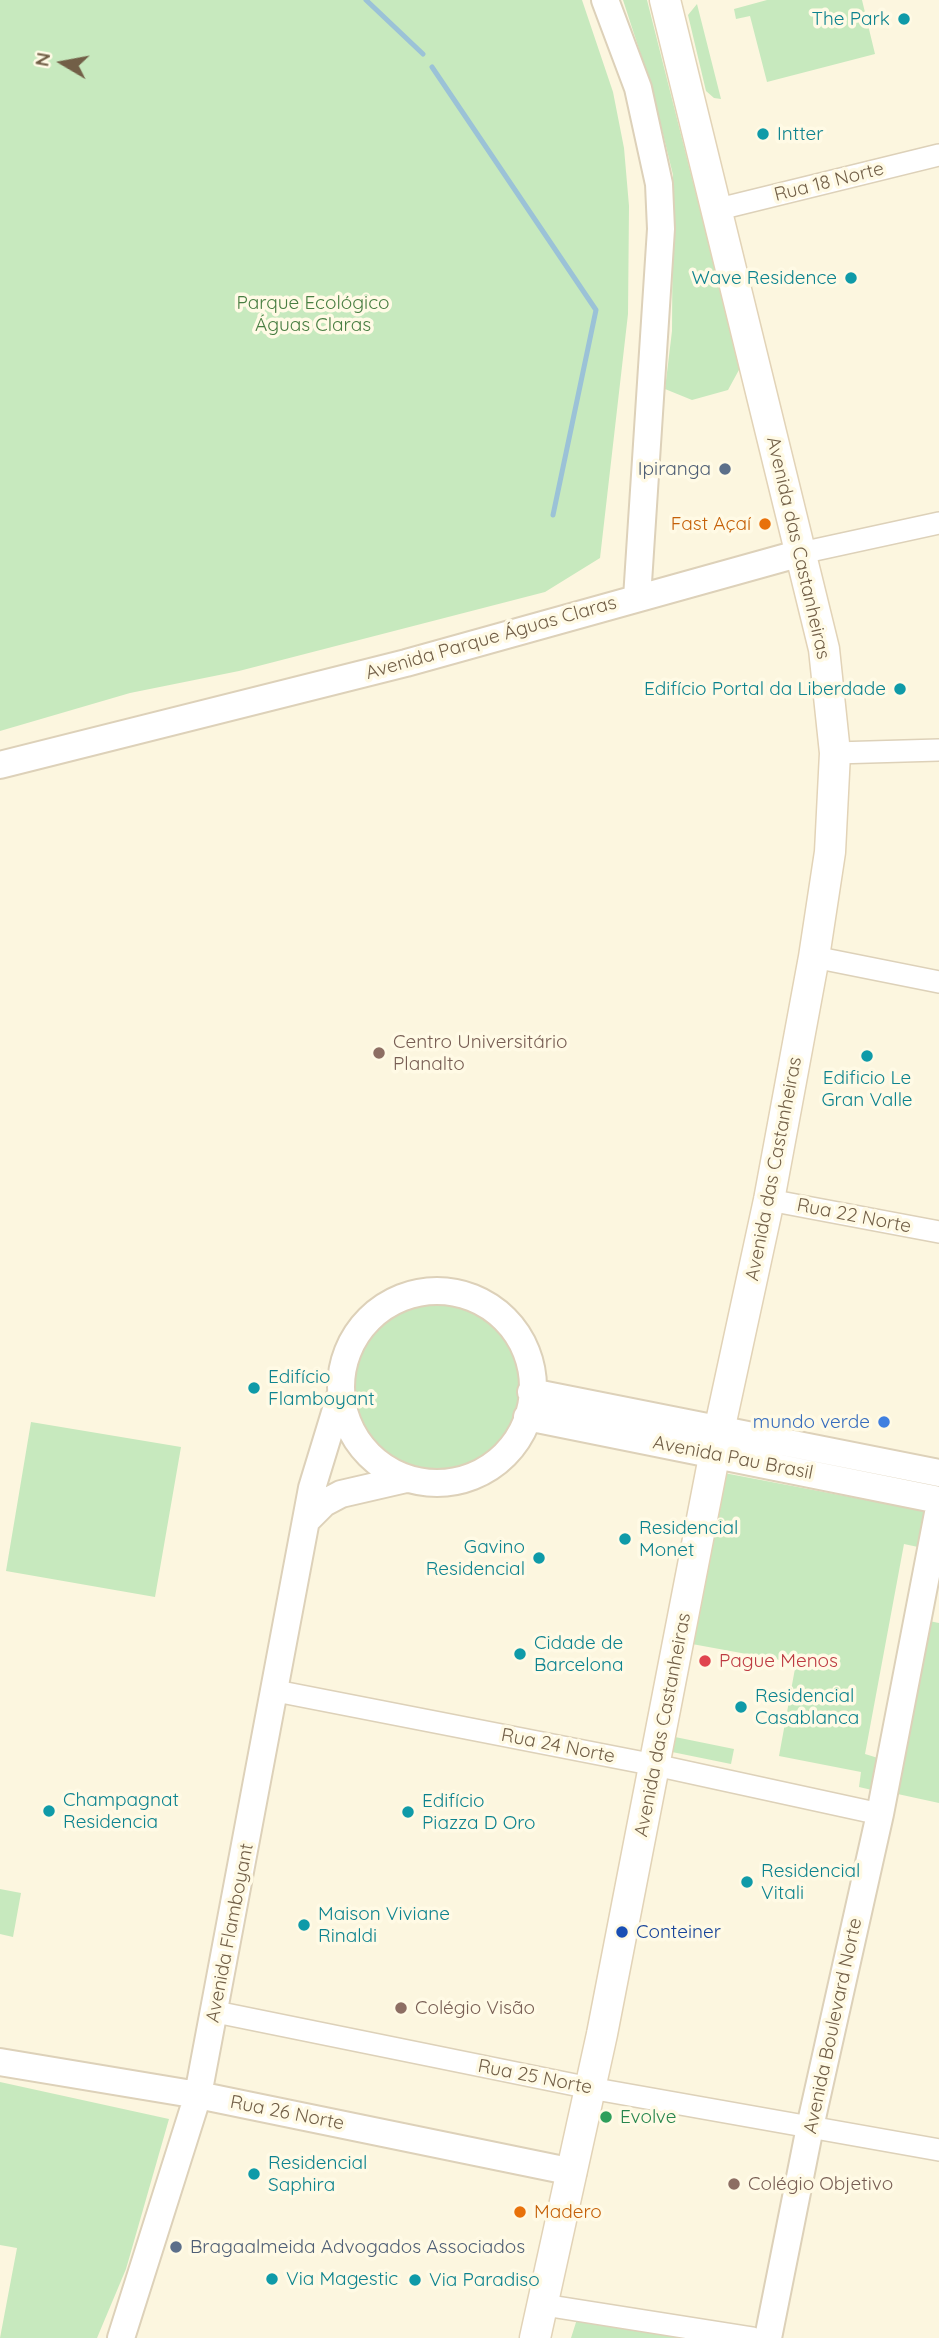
<!DOCTYPE html>
<meta charset="utf-8">
<style>
body{margin:0}
#map{position:relative;width:939px;height:2338px;overflow:hidden;background:#fcf6df;font-family:Quicksand,sans-serif}
canvas{display:block}
.north{position:absolute;left:28px;top:28px;width:70px;height:70px;-webkit-text-stroke:5px #fffae5;paint-order:stroke;rotate:280deg;font-size:19px;font-weight:700;line-height:28px;text-align:center;color:#725f47}
.north::after{content:'';display:block;margin:auto;width:24px;height:32px;background:#725f47;clip-path:polygon(50% 0,100% 100%,50% 72%,0 100%)}
</style>
<div id="map">
<canvas width="939" height="2338"></canvas>
<div class="north">N</div>
</div>
<script>
const c = document.querySelector('canvas').getContext('2d');
c.lineJoin = 'round';
function fill(path, color) {
  c.fillStyle = color;
  c.fill(path, 'evenodd');
}
function toPath(rows) {
  const path = new Path2D();
  for (const r of rows) {
    if (r.length === 3) {
      path.moveTo(r[0] + r[2], r[1]);
      path.arc(r[0], r[1], r[2], 0, 2 * Math.PI);
      continue;
    }
    path.moveTo(r[0], r[1]);
    for (let i = 2; i < r.length; i += 2) path.lineTo(r[i], r[i + 1]);
  }
  return path;
}
function trace(path, color, width, dash) {
  c.strokeStyle = color;
  c.lineWidth = width;
  c.lineCap = dash ? 'butt' : 'round';
  c.setLineDash(dash || []);
  c.stroke(path);
}
function label(font, color, halo, rows, align = 'center') {
  c.font = font + ' Quicksand,sans-serif';
  c.lineWidth = 7;
  c.setLineDash([]);
  c.textBaseline = 'middle';
  c.strokeStyle = halo;
  c.fillStyle = color;
  for (const [text, x, y, turn = 0] of rows) {
    c.save();
    c.translate(x, y);
    c.rotate((+turn || 0) * Math.PI / 180);
    c.textAlign = isNaN(turn) ? turn : align;
    if (halo) c.strokeText(text, 0, 0);
    c.fillText(text, 0, 0);
    c.restore();
  }
}
fill(toPath([
 [0,0,582,0,613,92,624,148,629,206,628,314,600,558,545,592,239,671,130,693,0,731],
 [623,0,647,0,740,368,728,390,692,400,665,389,672,331,673,175,652,89],
 [767,0,862,0,875,54,767,82,750,16,736,19,734,9],
 [697,4,721,99,714,98,706,91,688,15],
 [438,1386,91],
 [31,1422,181,1447,155,1597,6,1571],
 [724,1473,924,1511,918,1547,904,1544,865,1754,878,1758,872,1790,859,1787,861,1772,779,1756,796,1663,692,1644],
 [929,1621,939,1623,939,1803,893,1793],
 [675,1737,734,1749,731,1764,672,1752],
 [0,1889,21,1893,13,1937,0,1934],
 [0,2082,169,2119,126,2269,97,2338,0,2338,17,2248,0,2245],
 [578,2316,697,2338,571,2338]
]), '#c7e9be');
trace(toPath([
 [366,0,423,54],
 [432,67,596,310,553,515]
]), '#9bc2d7', 5);
const minor = toPath([
 [719,209,939,155],
 [801,553,939,523],
 [835,753,939,750],
 [814,957,939,982],
 [769,1200,939,1232],
 [276,1691,655,1765,880,1814],
 [216,2012,590,2088,939,2150],
 [544,2305,753,2338]
]);
const tertiary = toPath([
 [605,0,638,88,659,184,661,229,637,598],
 [0,765,406,663,801,553],
 [437,1387,96],
 [531,1392,939,1473],
 [527,1417,939,1500],
 [307,1520,324,1503,341,1494,406,1479],
 [0,2062,198,2095,573,2172],
 [121,2338,198,2095,312,1488,341,1393],
 [768,2338,810,2127,880,1814,939,1508]
]);
const secondary = toPath([
 [535,2338,602,2034,719,1431,769,1200,814,957,830,852,835,753,824,649,665,0]
]);
trace(minor, '#ddd1b9', 24);
trace(tertiary, '#ddd1b9', 30);
trace(secondary, '#e2d3b7', 33);
trace(minor, '#fff', 21);
trace(tertiary, '#fff', 26);
trace(secondary, '#fff', 30);
for (const [x, y, r, color] of [
 [904,19,7,"#0f9aa8"],
 [763,134,7,"#0f9aa8"],
 [851,278,7,"#0f9aa8"],
 [725,469,7,"#5c6f8a"],
 [765,524,7,"#e8710a"],
 [900,689,7,"#0f9aa8"],
 [379,1053,7,"#8d6e63"],
 [867,1056,7,"#0f9aa8"],
 [254,1388,7,"#0f9aa8"],
 [884,1422,7,"#3f7fe0"],
 [625,1539,7,"#0f9aa8"],
 [539,1558,7,"#0f9aa8"],
 [520,1654,7,"#0f9aa8"],
 [705,1661,7,"#e0444e"],
 [741,1707,7,"#0f9aa8"],
 [49,1811,7,"#0f9aa8"],
 [408,1812,7,"#0f9aa8"],
 [747,1882,7,"#0f9aa8"],
 [304,1925,7,"#0f9aa8"],
 [622,1932,7,"#1a4fb4"],
 [401,2008,7,"#8d6e63"],
 [606,2117,7,"#2e9e5b"],
 [254,2174,7,"#0f9aa8"],
 [734,2184,7,"#8d6e63"],
 [520,2212,7,"#e8710a"],
 [176,2247,7,"#5c6f8a"],
 [272,2279,7,"#0f9aa8"],
 [415,2280,7,"#0f9aa8"]
]) {
  const dot = new Path2D();
  dot.arc(x, y, r, 0, 2 * Math.PI);
  c.fillStyle = color;
  c.fill(dot);
  trace(dot, '#fffae5', 2.5);
}
label('19px', '#0d838f', '#fffae5', [
 ["The Park",890,19,"right"],
 ["Intter",777,134],
 ["Wave Residence",837,278,"right"],
 ["Edifício Portal da Liberdade",886,689,"right"],
 ["Edificio Le",867,1078,"center"],
 ["Gran Valle",867,1100,"center"],
 ["Edifício",268,1377],
 ["Flamboyant",268,1399],
 ["Residencial",639,1528],
 ["Monet",639,1550],
 ["Gavino",525,1547,"right"],
 ["Residencial",525,1569,"right"],
 ["Cidade de",534,1643],
 ["Barcelona",534,1665],
 ["Residencial",755,1696],
 ["Casablanca",755,1718],
 ["Champagnat",63,1800],
 ["Residencia",63,1822],
 ["Edifício",422,1801],
 ["Piazza D Oro",422,1823],
 ["Residencial",761,1871],
 ["Vitali",761,1893],
 ["Maison Viviane",318,1914],
 ["Rinaldi",318,1936],
 ["Residencial",268,2163],
 ["Saphira",268,2185],
 ["Via Magestic",286,2279],
 ["Via Paradiso",429,2280]
], 'left');
label('19px', '#725f47', '#fffae5', [
 ["Rua 18 Norte",829,182,-14],
 ["Avenida das Castanheiras",798,548,77],
 ["Avenida Parque Águas Claras",491,638,-16],
 ["Avenida das Castanheiras",774,1169,-79],
 ["Rua 22 Norte",854,1216,11],
 ["Avenida Pau Brasil",733,1458,11],
 ["Avenida das Castanheiras",663,1725,-79],
 ["Rua 24 Norte",558,1746,11],
 ["Avenida Flamboyant",230,1933,-79],
 ["Avenida Boulevard Norte",833,2026,-78],
 ["Rua 25 Norte",535,2077,11],
 ["Rua 26 Norte",287,2113,11]
]);
label('19px', '#487e42', '#fffae5', [
 ["Parque Ecológico",313,303],
 ["Águas Claras",313,325]
]);
label('19px', '#4e5e75', '#fffae5', [
 ["Ipiranga",711,469],
 ["Bragaalmeida Advogados Associados",190,2247,"left"]
], 'right');
label('19px', '#c56008', '#fffae5', [
 ["Fast Açaí",751,524],
 ["Madero",534,2212,"left"]
], 'right');
label('19px', '#785e54', '#fffae5', [
 ["Centro Universitário",393,1042],
 ["Planalto",393,1064],
 ["Colégio Visão",415,2008],
 ["Colégio Objetivo",748,2184]
], 'left');
label('19px', '#366cbe', '#fffae5', [
 ["mundo verde",870,1422]
], 'right');
label('19px', '#be3a42', '#fffae5', [
 ["Pague Menos",719,1661]
], 'left');
label('19px', '#164399', '#fffae5', [
 ["Conteiner",636,1932]
], 'left');
label('19px', '#27864d', '#fffae5', [
 ["Evolve",620,2117]
], 'left');
</script>
